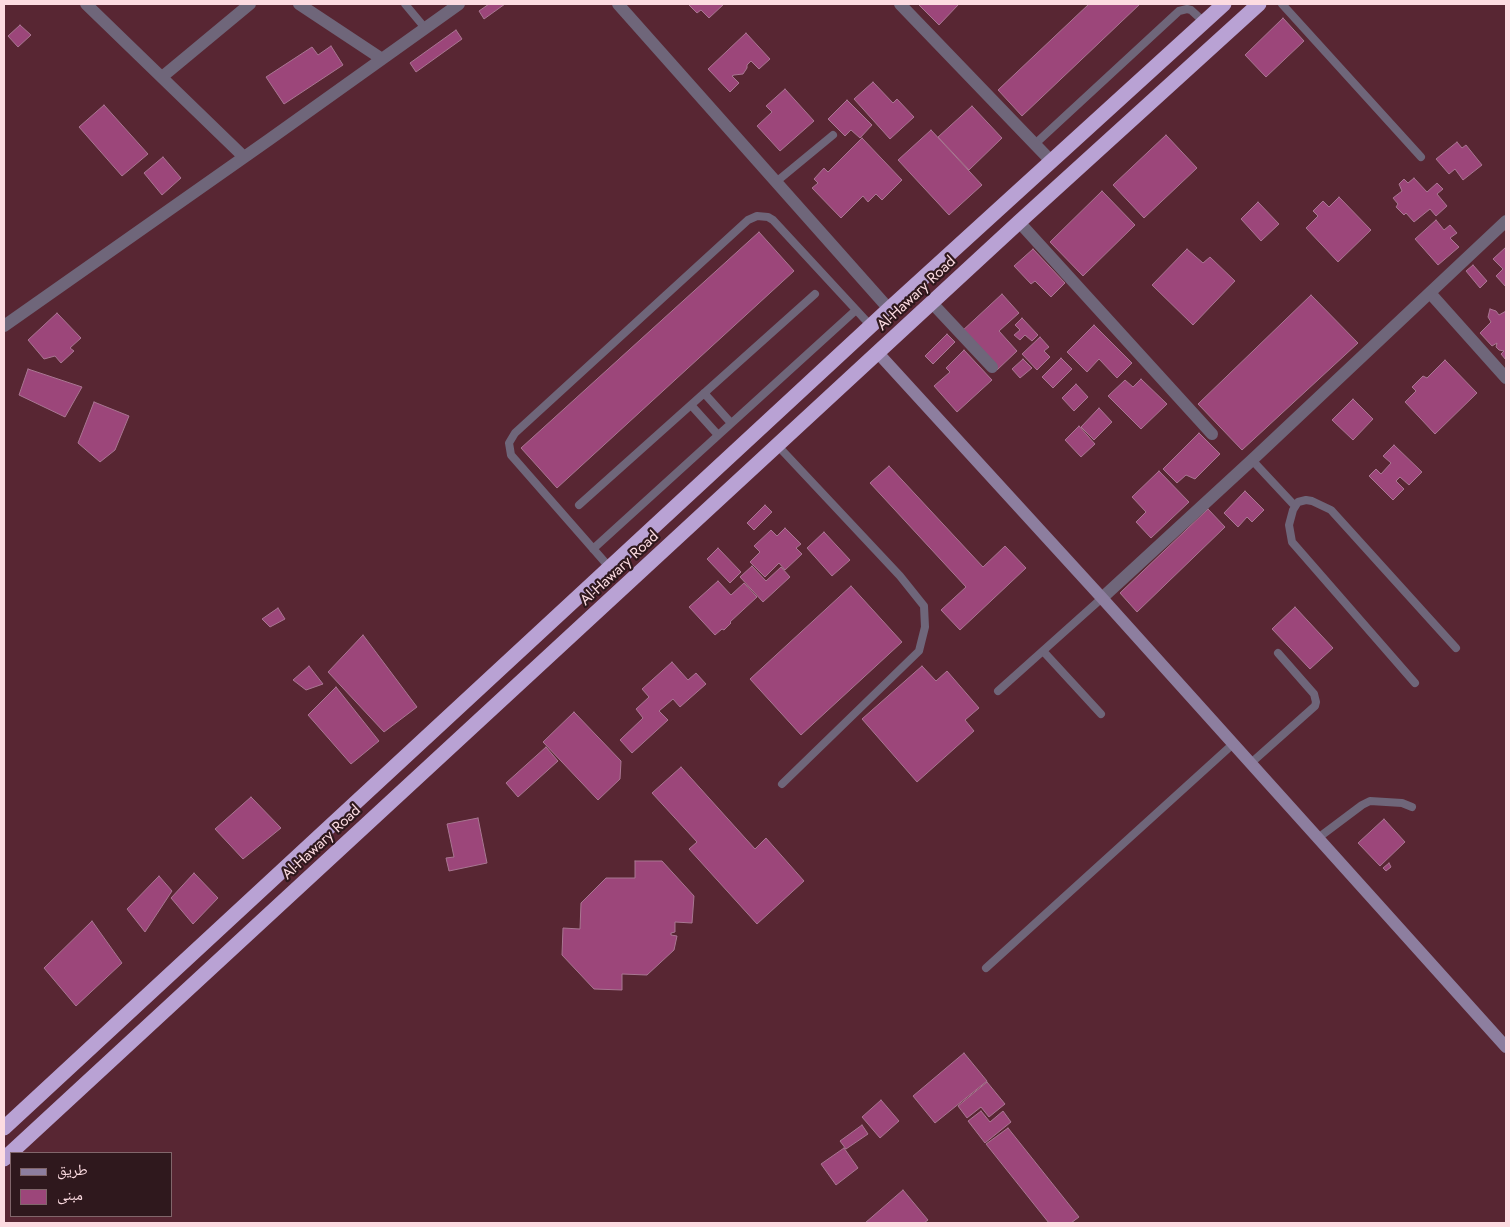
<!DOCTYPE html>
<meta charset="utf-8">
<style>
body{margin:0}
#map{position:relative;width:1510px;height:1227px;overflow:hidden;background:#582633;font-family:Jost,"Noto Naskh Arabic",sans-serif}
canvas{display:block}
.frame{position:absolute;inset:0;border:5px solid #fcdbe1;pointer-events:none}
.legend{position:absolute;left:10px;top:1152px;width:162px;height:65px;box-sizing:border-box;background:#2f181d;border:1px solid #81666b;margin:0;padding:6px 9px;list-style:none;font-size:15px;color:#fcdbe1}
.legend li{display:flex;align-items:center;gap:10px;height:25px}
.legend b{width:25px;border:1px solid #81666b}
</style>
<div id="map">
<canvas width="1510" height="1227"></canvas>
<div class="frame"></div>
<ul class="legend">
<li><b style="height:6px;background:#8d7e9f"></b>طريق</li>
<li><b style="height:14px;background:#9c467a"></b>مبنى</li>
</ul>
</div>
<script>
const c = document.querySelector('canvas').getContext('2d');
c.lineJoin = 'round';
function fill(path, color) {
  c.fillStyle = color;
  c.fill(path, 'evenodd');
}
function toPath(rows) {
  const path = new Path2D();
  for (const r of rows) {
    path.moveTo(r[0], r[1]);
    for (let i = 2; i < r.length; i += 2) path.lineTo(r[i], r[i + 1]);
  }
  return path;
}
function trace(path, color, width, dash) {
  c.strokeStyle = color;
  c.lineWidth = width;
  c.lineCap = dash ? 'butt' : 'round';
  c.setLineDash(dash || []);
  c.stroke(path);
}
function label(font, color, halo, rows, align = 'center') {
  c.font = font + ' Jost,sans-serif';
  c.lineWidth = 4.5;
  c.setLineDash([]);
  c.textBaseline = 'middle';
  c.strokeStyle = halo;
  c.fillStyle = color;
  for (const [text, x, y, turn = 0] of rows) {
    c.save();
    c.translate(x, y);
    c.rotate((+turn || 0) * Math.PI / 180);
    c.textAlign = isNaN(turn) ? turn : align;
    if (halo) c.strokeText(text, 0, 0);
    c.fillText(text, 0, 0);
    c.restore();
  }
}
const building = toPath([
 [489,4,505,4,484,19,479,11,489,4],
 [688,4,724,4,709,18,701,10,697,13,688,4],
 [918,4,959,4,939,25,918,4],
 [1089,4,1140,4,1022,116,998,90,1089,4],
 [1283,18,1304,41,1266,77,1245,55,1283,18],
 [20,25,31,35,18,47,8,36,20,25],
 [456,30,462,39,416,72,410,63,456,30],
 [746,33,770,59,759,69,751,61,747,65,747,68,743,74,734,75,732,76,739,83,730,92,708,69,746,33],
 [331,46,343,65,284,104,266,77,312,47,318,55,331,46],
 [873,82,893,103,897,99,914,117,890,139,854,99,873,82],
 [785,89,814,121,780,151,757,126,772,112,766,106,785,89],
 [847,100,872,125,860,138,851,130,845,136,828,119,847,100],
 [104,105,148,154,122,176,79,127,104,105],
 [972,106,1002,138,969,170,938,137,972,106],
 [931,130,982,185,949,215,898,160,931,130],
 [1166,135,1197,168,1144,218,1113,185,1166,135],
 [862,138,902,180,882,200,876,194,868,202,863,196,841,218,812,188,818,183,814,179,824,168,828,172,862,138],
 [1457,142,1462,148,1466,145,1482,165,1463,180,1455,169,1449,174,1436,159,1457,142],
 [163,157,181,178,162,195,144,173,163,157],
 [1414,178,1427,192,1437,183,1443,189,1437,194,1447,206,1436,216,1430,209,1414,222,1406,213,1404,215,1396,207,1398,204,1393,198,1402,191,1399,184,1404,179,1408,183,1414,178],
 [1102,191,1135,225,1083,276,1050,242,1102,191],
 [1339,197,1371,230,1338,262,1306,228,1318,216,1313,211,1323,201,1329,207,1339,197],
 [1258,202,1279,224,1261,241,1241,219,1258,202],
 [1436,220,1444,230,1450,225,1457,233,1450,238,1459,247,1438,265,1415,239,1436,220],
 [759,232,794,271,557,488,521,448,759,232],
 [1506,247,1506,287,1496,276,1503,269,1493,259,1506,247],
 [1033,249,1065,283,1051,297,1035,281,1031,284,1014,266,1033,249],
 [1187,249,1203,263,1210,257,1235,281,1193,325,1152,285,1187,249],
 [1473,265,1487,281,1480,288,1466,271,1473,265],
 [1002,294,1019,313,999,331,1017,351,997,370,961,332,1002,294],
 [1311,295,1358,343,1242,450,1198,404,1311,295],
 [1490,309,1496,311,1499,315,1506,311,1506,360,1501,354,1504,351,1499,350,1496,347,1497,343,1492,346,1480,333,1491,322,1488,317,1490,309],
 [57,313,81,338,70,348,74,351,61,363,55,356,44,359,28,340,57,313],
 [1022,318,1038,335,1032,341,1025,335,1020,340,1014,335,1020,330,1015,325,1022,318],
 [1094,325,1132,363,1117,378,1099,359,1087,372,1067,352,1094,325],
 [947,334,955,342,933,364,925,356,947,334],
 [1040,337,1049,347,1044,351,1050,357,1037,370,1022,354,1040,337],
 [964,350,992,380,957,412,934,386,950,372,946,368,964,350],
 [1061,358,1072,369,1053,388,1042,377,1061,358],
 [1023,359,1032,368,1020,378,1012,369,1023,359],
 [1445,360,1477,393,1435,434,1405,402,1416,391,1412,387,1423,376,1427,378,1445,360],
 [28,369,82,387,65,417,19,395,28,369],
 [1141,379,1167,404,1141,429,1108,396,1125,380,1133,387,1141,379],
 [1076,384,1088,397,1074,411,1062,398,1076,384],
 [1353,399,1373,419,1353,440,1332,420,1353,399],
 [94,402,129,416,115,450,100,462,78,443,94,402],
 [1099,408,1112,422,1094,440,1081,427,1099,408],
 [1079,426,1095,444,1081,457,1065,440,1079,426],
 [1199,433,1220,454,1195,479,1186,475,1177,483,1163,469,1199,433],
 [1394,445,1422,472,1409,485,1400,477,1396,481,1404,489,1393,500,1369,476,1376,469,1381,474,1391,463,1383,456,1394,445],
 [889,466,983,567,1005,546,1026,568,960,630,941,610,966,587,870,483,889,466],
 [1159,471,1189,502,1151,538,1136,522,1146,512,1132,497,1159,471],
 [1245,491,1264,510,1252,522,1247,517,1238,527,1224,513,1245,491],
 [765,505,772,512,754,530,747,523,765,505],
 [1208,509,1225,527,1137,612,1120,593,1208,509],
 [785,528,801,544,796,548,802,554,785,570,779,563,765,577,750,562,760,552,754,546,771,530,777,536,785,528],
 [824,532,850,560,832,576,807,548,824,532],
 [718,548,741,572,730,583,707,559,718,548],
 [752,566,766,581,781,567,790,577,763,602,740,577,752,566],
 [718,581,731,595,744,583,757,597,730,622,731,623,724,630,722,629,715,635,689,607,718,581],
 [851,586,902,642,801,735,750,679,851,586],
 [1295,607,1333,648,1310,669,1272,629,1295,607],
 [278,608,285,619,270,627,262,619,278,608],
 [363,635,417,707,384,732,328,672,363,635],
 [672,662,688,680,696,673,706,684,680,707,673,699,659,711,668,720,632,753,620,740,643,718,636,709,649,697,642,689,672,662],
 [309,666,323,684,306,690,293,680,309,666],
 [922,666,936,681,947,671,979,708,965,720,974,731,917,782,862,719,922,666],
 [336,687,379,741,351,764,308,715,336,687],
 [574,712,621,761,620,779,598,800,543,742,574,712],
 [546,747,558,761,518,797,506,783,546,747],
 [681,767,755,849,766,838,804,881,757,924,689,849,697,842,652,793,681,767],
 [251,797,281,828,243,859,215,829,251,797],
 [478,818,487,863,449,871,446,858,454,857,447,824,478,818],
 [1384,819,1405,842,1380,866,1358,843,1384,819],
 [635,861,662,861,694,896,692,923,675,922,675,932,671,933,671,935,677,936,674,950,647,975,622,974,622,990,594,989,562,955,563,928,580,929,581,903,606,878,635,878,635,861],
 [1389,863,1391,867,1386,871,1383,868,1389,863],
 [194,873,218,898,193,924,171,898,194,873],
 [159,876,172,891,145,932,127,909,159,876],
 [92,921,122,963,76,1006,44,968,92,921],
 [964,1053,987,1081,935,1123,913,1096,964,1053],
 [987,1082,1005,1104,989,1117,981,1107,967,1118,958,1106,987,1082],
 [881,1100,899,1121,880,1138,862,1117,881,1100],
 [981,1111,990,1122,1003,1111,1011,1122,985,1143,968,1121,981,1111],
 [862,1125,868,1134,846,1149,840,1141,862,1125],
 [1008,1128,1079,1217,1071,1223,1049,1223,986,1144,1008,1128],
 [844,1148,858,1168,836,1185,821,1164,844,1148],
 [903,1190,928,1220,924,1223,865,1223,903,1190]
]);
fill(building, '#9c467a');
trace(building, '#a97692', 1);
trace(toPath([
 [405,4,425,28],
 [1282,4,1421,157],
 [1035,144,1179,11,1187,9,1191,10,1204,22],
 [776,182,833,135],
 [704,393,731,423],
 [691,405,718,435],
 [778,446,900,576,924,606,925,627,919,651,782,784],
 [1252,460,1294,505],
 [579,505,815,294],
 [593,549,856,310],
 [610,568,511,455,509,443,515,433,748,220,757,216,768,217,773,220,871,326],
 [1043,651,1101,714],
 [1415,683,1292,542,1289,525,1293,510,1298,502,1306,500,1312,501,1331,510,1456,648],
 [998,691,1102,598],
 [1251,763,1315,706,1316,702,1314,694,1278,653],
 [1318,838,1362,805,1370,801,1402,803,1412,807],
 [986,968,1233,744]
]), '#6f667a', 8);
trace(toPath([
 [86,4,244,157],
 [299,4,382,59],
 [618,4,889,309],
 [900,4,1052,162],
 [162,77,250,4],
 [1019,222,1212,434],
 [1430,293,1506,378],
 [932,303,992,367],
 [4,326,270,139,459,4],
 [1102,598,1252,460,1506,221]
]), '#6f667a', 12);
trace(toPath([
 [878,353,1102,598,1506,1047]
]), '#8d7e9f', 12);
trace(toPath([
 [4,1128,889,309,1224,4],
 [4,1159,1019,222,1259,4]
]), '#b9a2d4', 15);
label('15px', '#fcdbe1', '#2f181d', [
 ["Al-Hawary Road",917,294,-43],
 ["Al-Hawary Road",620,569,-43],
 ["Al-Hawary Road",322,843,-43]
]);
</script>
